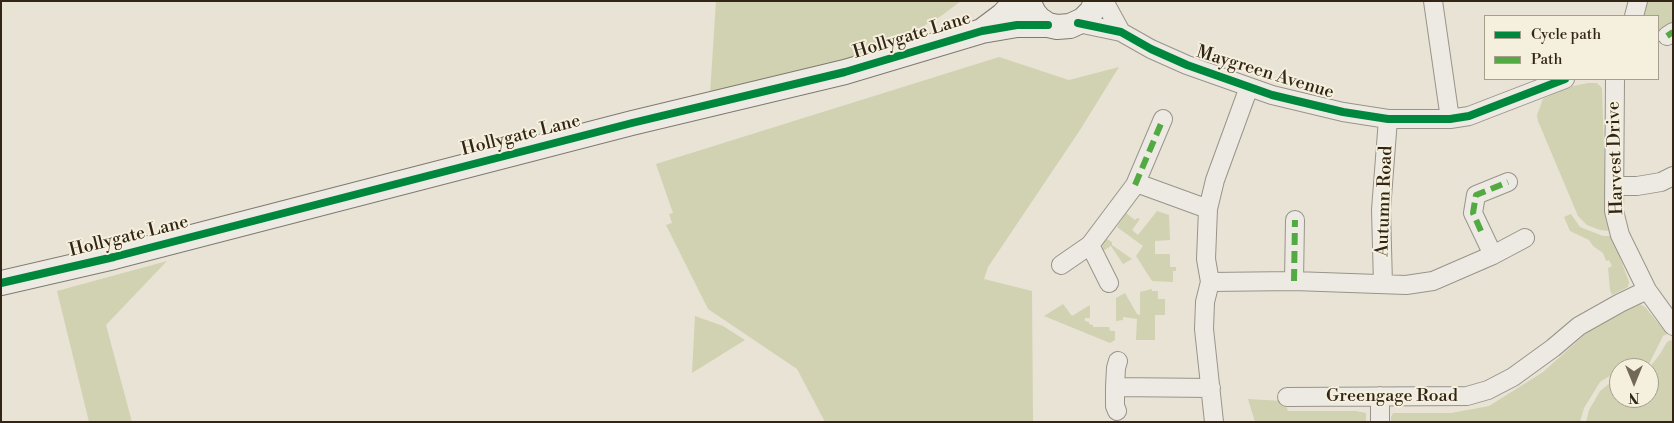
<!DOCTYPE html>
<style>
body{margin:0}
#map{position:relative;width:1674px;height:423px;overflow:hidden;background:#e8e3d5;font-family:"Libre Bodoni",serif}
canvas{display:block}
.frame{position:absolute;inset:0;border:2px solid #322515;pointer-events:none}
.legend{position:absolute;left:1484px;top:15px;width:175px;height:65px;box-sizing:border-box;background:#f5efde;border:1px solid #a79e8e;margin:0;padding:6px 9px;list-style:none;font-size:15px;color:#322515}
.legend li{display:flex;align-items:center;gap:10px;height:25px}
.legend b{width:25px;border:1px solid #a79e8e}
.north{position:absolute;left:1609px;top:358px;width:50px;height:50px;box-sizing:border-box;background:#f5efde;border:1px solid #a79e8e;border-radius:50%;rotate:180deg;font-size:14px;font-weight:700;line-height:20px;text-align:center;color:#322515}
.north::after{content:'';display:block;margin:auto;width:18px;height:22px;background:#726858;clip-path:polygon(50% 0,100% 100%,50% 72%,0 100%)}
</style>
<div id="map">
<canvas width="1674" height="423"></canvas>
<div class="frame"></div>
<ul class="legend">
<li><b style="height:6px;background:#00873e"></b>Cycle path</li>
<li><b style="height:6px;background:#54aa42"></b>Path</li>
</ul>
<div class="north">N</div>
</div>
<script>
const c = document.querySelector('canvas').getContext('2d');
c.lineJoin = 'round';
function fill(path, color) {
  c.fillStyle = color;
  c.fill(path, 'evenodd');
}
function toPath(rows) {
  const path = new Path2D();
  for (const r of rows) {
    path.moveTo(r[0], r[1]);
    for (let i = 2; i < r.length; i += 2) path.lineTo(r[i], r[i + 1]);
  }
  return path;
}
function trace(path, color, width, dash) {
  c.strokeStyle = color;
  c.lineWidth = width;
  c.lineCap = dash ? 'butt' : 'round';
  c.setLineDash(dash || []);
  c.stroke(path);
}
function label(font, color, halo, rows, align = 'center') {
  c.font = font + ' "Libre Bodoni",serif';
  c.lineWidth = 4;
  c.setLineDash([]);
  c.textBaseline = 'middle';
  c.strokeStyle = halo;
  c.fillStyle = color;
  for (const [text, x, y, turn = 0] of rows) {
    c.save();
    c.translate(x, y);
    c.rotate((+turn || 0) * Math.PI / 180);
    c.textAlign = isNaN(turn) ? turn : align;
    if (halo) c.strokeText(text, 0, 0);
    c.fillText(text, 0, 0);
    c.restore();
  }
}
fill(toPath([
 [716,1,961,1,941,16,897,41,850,58,789,75,710,94],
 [1647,1,1673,1,1673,25,1658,40,1658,16,1643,16],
 [999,57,1069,80,1119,67,1080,130,988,267,984,279,1032,291,1033,422,825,422,797,369,708,309,666,225,672,223,669,214,673,213,656,164],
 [1588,83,1597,83,1602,88,1606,212,1610,231,1600,230,1587,225,1578,216,1538,121,1537,115,1543,99,1568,87],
 [1157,211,1169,215,1170,240,1155,241,1155,254,1170,254,1170,267,1176,267,1176,271,1173,271,1173,282,1152,281,1136,256,1143,246,1117,227,1126,213,1135,220,1137,218,1140,219,1132,230,1138,235],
 [1571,214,1580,227,1603,236,1612,236,1629,282,1628,287,1612,295,1610,290,1608,268,1612,266,1609,260,1606,261,1603,253,1593,246,1589,240,1570,231,1564,217],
 [1105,238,1112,242,1112,245,1132,259,1123,264,1111,246,1103,251,1102,243],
 [167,261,106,325,132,422,89,422,57,291],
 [1152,289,1152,291,1158,291,1158,299,1165,299,1165,315,1155,315,1155,340,1136,340,1137,319,1123,317,1123,320,1116,321,1116,298,1125,293,1137,314,1140,315,1140,292],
 [1063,304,1072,316,1090,305,1090,318,1085,318,1085,321,1089,322,1089,324,1093,325,1093,327,1109,327,1110,331,1115,331,1115,340,1110,343,1044,316],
 [1640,304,1645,307,1667,334,1663,336,1649,364,1619,368,1619,370,1600,382,1584,408,1580,422,1391,422,1391,417,1393,413,1451,413,1489,406,1543,372,1591,329],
 [695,316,723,326,745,340,692,373],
 [1671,340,1673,342,1673,422,1586,422,1589,410,1600,391,1619,376,1619,398,1649,398,1649,368,1660,354,1667,342],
 [1248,399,1284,401,1288,411,1356,411,1366,413,1366,422,1255,422]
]), '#d1d2b1');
const street = toPath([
 [1104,1,1121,32],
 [1433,1,1450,119],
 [1634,16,1638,1],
 [1078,23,1121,32,1151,49,1187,65,1272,95,1343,112,1388,119,1450,119,1469,116,1565,79],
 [1667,36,1673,32],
 [1615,79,1614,211,1620,235,1647,290,1673,326],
 [1135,185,1163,119],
 [1614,186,1637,186,1661,182,1673,176],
 [1090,245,1109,283],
 [1493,255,1473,213,1476,195,1508,182],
 [1061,265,1090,245,1135,185,1142,185,1208,209],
 [1294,281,1295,220],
 [1210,282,1294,281,1406,285,1433,281,1493,255,1525,238],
 [1383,284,1381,210,1388,119],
 [1115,387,1211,388],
 [1287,397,1467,396,1488,390,1513,377,1553,348,1579,326,1620,303,1647,290],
 [1117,411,1115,406,1115,387,1116,368,1118,361],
 [1214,422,1204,329,1205,302,1210,282,1206,259,1208,209,1215,180,1249,87],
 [1380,422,1380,396]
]);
const secondary = toPath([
 [1028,1,1034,13,1039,19,1048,25,1057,27,1070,26,1083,20,1092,11,1096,1],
 [983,30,1003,15,1016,1],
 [1,283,114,257,632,123,845,72,982,31,1017,25,1048,25]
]);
trace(street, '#99948a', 20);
trace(secondary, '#7f7a70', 26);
trace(street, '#edeae3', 18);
trace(secondary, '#edeae3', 24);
trace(toPath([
 [1667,36,1673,32],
 [1135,185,1163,119],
 [1481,231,1473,213,1476,195,1508,182],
 [1294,281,1295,220]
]), '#54aa42', 6, [12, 6]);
trace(toPath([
 [1078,23,1121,32,1151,49,1187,65,1272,95,1343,112,1388,119,1450,119,1469,116,1565,79],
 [1,283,114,257,632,123,845,72,982,31,1017,25,1048,25]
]), '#00873e', 8);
label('18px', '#322515', '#f5efde', [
 ["Hollygate Lane",912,36,-17],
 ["Maygreen Avenue",1265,73,17],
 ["Hollygate Lane",521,136,-14],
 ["Harvest Drive",1616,158,-92],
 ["Autumn Road",1385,201,-88],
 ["Hollygate Lane",129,237,-14],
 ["Greengage Road",1392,397]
]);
</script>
